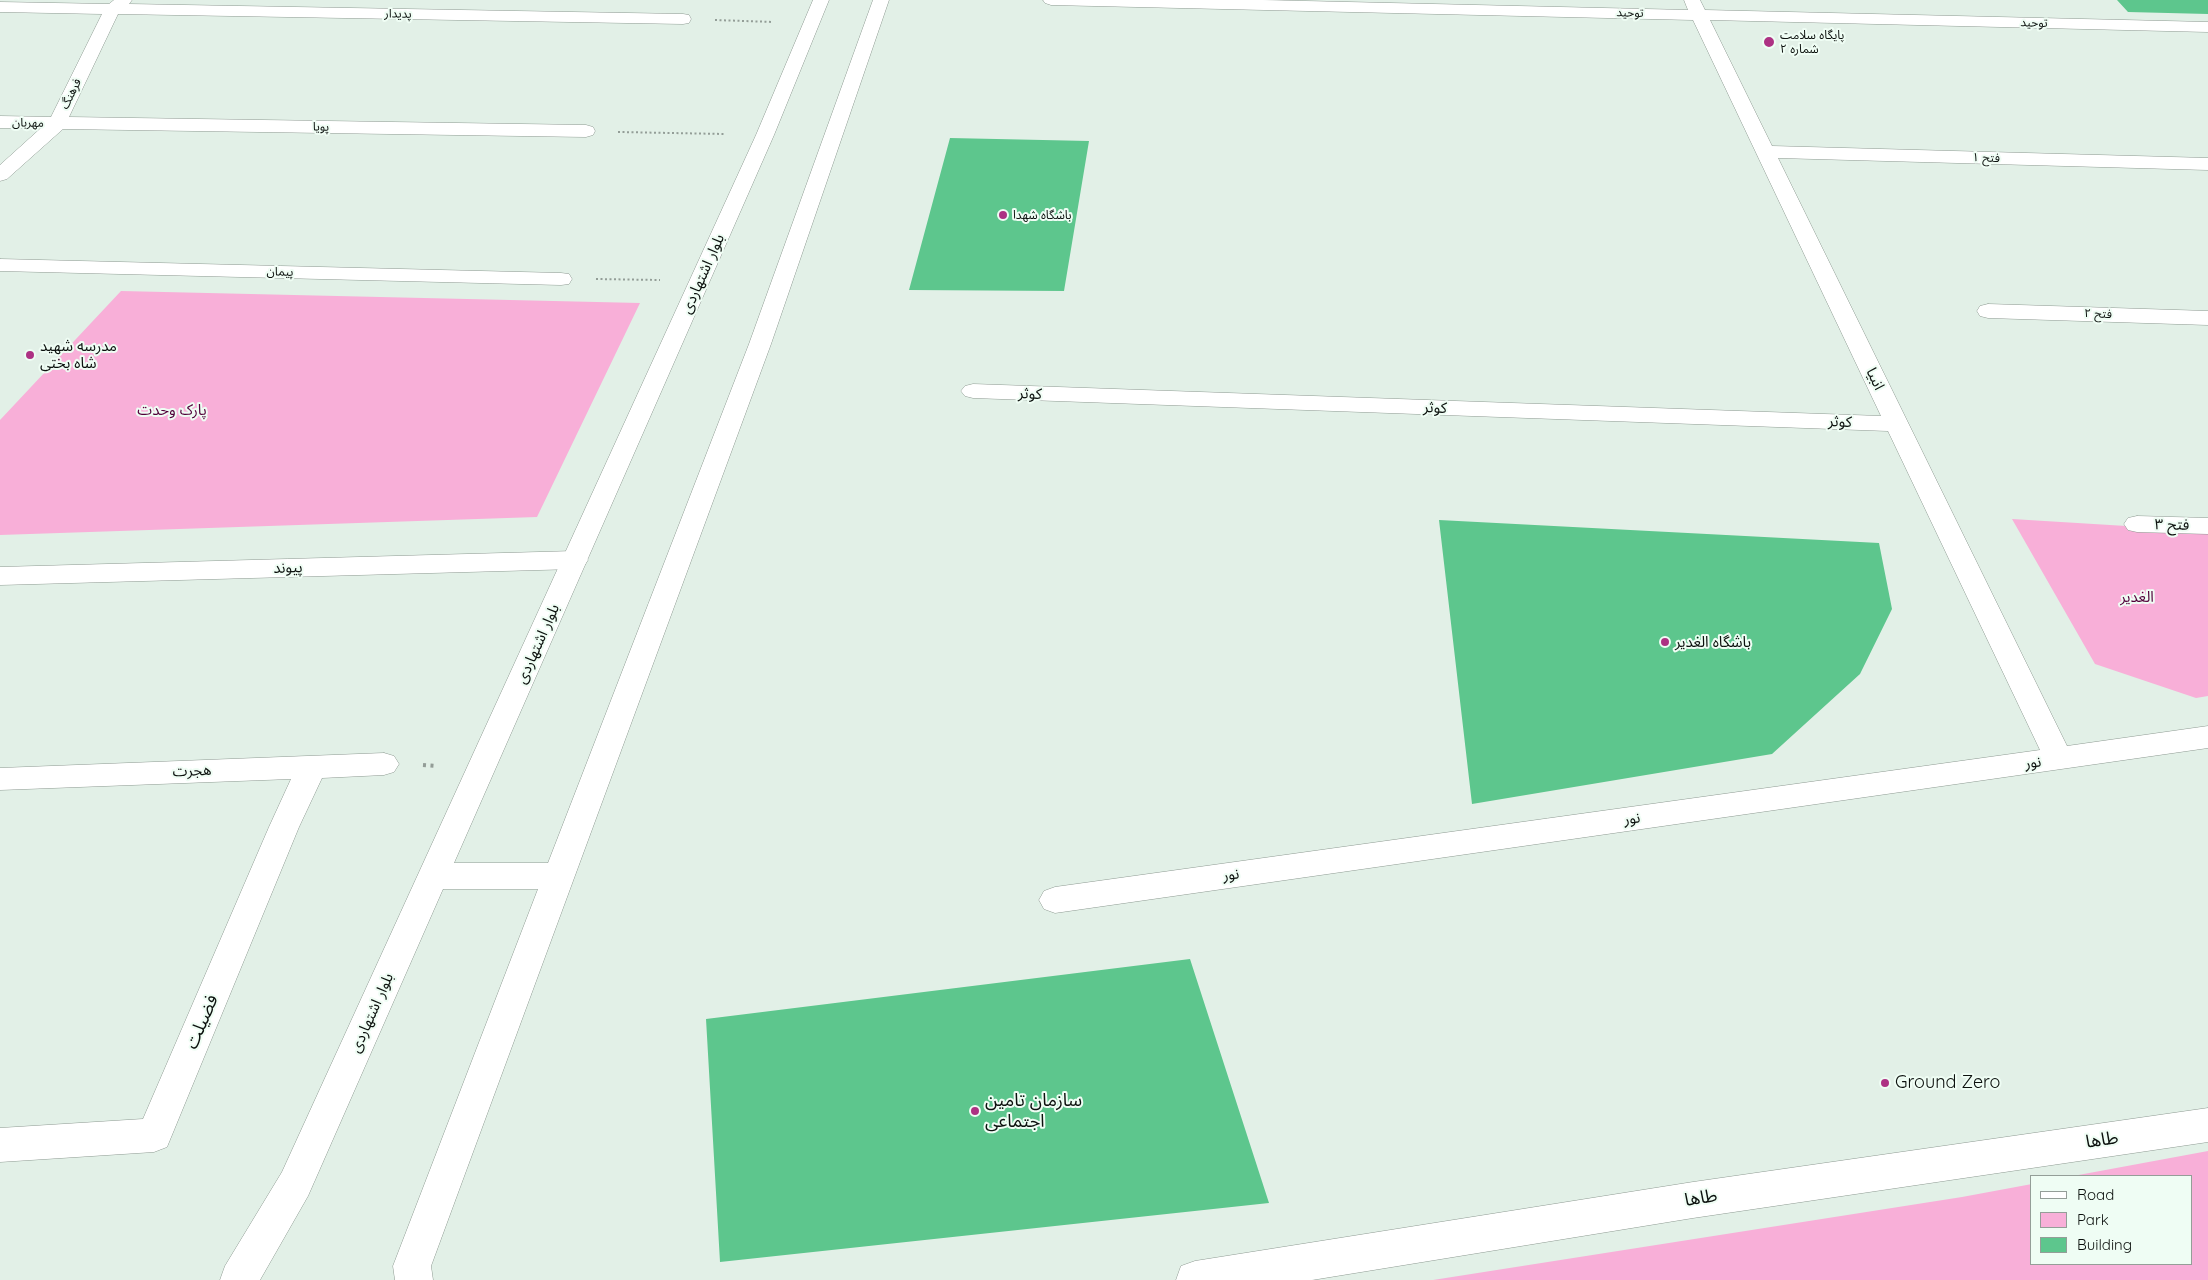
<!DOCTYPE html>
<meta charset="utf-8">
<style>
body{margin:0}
#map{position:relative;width:2208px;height:1280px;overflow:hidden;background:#e2f0e7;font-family:Quicksand,sans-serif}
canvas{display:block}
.legend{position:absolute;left:2030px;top:1175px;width:162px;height:90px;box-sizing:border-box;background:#effdf4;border:1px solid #949e98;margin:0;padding:6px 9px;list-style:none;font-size:15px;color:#0b100d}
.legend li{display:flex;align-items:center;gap:10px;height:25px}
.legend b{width:25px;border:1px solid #949e98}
</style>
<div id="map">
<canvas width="2208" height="1280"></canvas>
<ul class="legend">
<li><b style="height:6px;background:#fff"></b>Road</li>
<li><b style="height:14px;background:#f8afd8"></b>Park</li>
<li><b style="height:14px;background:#5dc68d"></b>Building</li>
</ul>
</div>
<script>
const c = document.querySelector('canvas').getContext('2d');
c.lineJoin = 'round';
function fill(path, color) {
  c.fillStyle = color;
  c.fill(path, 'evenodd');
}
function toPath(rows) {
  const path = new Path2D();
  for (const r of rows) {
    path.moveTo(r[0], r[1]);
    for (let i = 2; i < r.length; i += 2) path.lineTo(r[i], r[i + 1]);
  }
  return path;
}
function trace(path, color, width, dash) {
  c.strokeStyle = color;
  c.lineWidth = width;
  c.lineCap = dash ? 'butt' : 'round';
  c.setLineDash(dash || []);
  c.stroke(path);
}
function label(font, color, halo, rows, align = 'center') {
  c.font = font + ' Quicksand,"Noto Sans Arabic",sans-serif';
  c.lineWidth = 4;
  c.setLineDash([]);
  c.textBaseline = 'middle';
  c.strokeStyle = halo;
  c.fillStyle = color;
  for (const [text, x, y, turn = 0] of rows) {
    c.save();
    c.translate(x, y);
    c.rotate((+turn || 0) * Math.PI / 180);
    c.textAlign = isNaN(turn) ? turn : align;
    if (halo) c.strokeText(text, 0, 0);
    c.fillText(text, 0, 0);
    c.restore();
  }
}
fill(toPath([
 [121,291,640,303,537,517,0,535,0,420],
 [2012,519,2208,531,2208,696,2196,698,2095,664],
 [2208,1151,2208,1280,1433,1280,1962,1197,2032,1184,2032,1264,2192,1264,2192,1176,2073,1176]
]), '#f8afd8');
fill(toPath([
 [2117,0,2208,0,2208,14,2128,12],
 [950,138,1089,141,1064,291,909,290],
 [1439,520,1879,543,1892,609,1860,674,1772,754,1472,804],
 [1190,959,1269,1203,720,1262,706,1019]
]), '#5dc68d');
const minor = toPath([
 [114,0,132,0,129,4,683,14,689,15,691,19,689,23,683,24,118,14,69,117,586,125,593,127,595,131,593,135,586,137,63,129,7,179,0,181,0,165,41,128,0,128,0,116,51,117,102,14,0,12,0,2,109,4,114,0],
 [1043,0,1263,0,1688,10,1684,0,1700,0,1705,10,2208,22,2208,32,1710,20,1772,146,2208,158,2208,170,1778,158,2067,746,2208,726,2208,748,1055,913,1044,909,1039,900,1044,891,1055,887,2040,750,1888,431,973,398,965,396,961,391,965,386,973,384,1881,416,1693,20,1051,5,1045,3,1043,0],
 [0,259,561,273,569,274,572,279,569,284,561,285,0,271,0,259],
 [1988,304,2208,311,2208,325,1988,318,1980,316,1977,311,1980,306,1988,304],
 [2137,516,2208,518,2208,534,2137,532,2128,530,2124,524,2128,518,2137,516],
 [575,551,584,554,588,560,584,566,575,569,0,585,0,567,575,551],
 [384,753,394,756,399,764,394,772,384,775,322,778,299,827,167,1147,154,1152,0,1162,0,1128,143,1119,269,827,291,779,0,790,0,768,384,753],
 [2208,1108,2208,1142,1693,1218,1312,1280,1176,1280,1181,1266,1195,1261,1693,1182,2208,1108]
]);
const major = toPath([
 [813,0,829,0,774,135,454,863,548,863,749,344,873,0,889,0,771,344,431,1266,433,1280,395,1280,393,1266,538,889,443,889,308,1196,260,1280,220,1280,225,1266,282,1172,756,135,813,0]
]);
trace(minor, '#8e9a92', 1);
trace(major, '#8e9a92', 1);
trace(toPath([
 [715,20,773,22],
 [618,132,725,134],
 [596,279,660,280]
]), '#939d97', 2, [2, 2.5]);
trace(toPath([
 [423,765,436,766]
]), '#939d97', 4, [3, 4.5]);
fill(minor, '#fff');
fill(major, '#fff');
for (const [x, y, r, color] of [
 [1769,42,6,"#ad3183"],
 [1003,215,5,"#ad3183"],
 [30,355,5,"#ad3183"],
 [1665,642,5,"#ad3183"],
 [1885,1083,5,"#ad3183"],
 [975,1111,5,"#ad3183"]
]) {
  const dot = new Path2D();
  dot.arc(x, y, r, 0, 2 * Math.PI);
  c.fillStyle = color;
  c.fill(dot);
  trace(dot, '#effdf4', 2);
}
label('12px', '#0b100d', '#effdf4', [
 ["توحید",1630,13,1],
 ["پدیدار",398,14,1],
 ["توحید",2034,23,1],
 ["فرهنگ",71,94,-64],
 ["مهربان",28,123,1],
 ["پویا",321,127,1],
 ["فتح ۱",1986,158,2],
 ["پیمان",280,272,1],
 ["فتح ۲",2098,314,2]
]);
label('12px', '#0b100d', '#effdf4', [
 ["پایگاه سلامت",1780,35],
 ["شماره ۲",1780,49],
 ["باشگاه شهدا",1013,215]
], 'left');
label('15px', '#0b100d', '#effdf4', [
 ["بلوار اشتهاردی",703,274,-66],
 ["انبیا",1875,379,64],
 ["کوثر",1030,394,2],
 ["کوثر",1435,408,2],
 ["کوثر",1840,422,2],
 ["فتح ۳",2172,525,1],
 ["پیوند",288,568,-2],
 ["بلوار اشتهاردی",538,644,-66],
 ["نور",2033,763,-8],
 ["هجرت",192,771,-2],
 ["نور",1632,819,-8],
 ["نور",1231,875,-8],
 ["بلوار اشتهاردی",372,1013,-66]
]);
label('15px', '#0b100d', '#effdf4', [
 ["مدرسه شهید",40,346],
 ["شاه بختی",40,363],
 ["باشگاه الغدیر",1675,642]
], 'left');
label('15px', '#52003a', '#effdf4', [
 ["پارک وحدت",172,410],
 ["الغدیر",2137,597]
]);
label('18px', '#0b100d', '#effdf4', [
 ["فضیلت",202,1022,-67],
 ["طاها",2102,1140,-8],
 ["طاها",1701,1198,-9]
]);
label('18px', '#0b100d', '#effdf4', [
 ["Ground Zero",1895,1083],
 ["سازمان تامین",985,1101],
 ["اجتماعی",985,1122]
], 'left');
</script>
